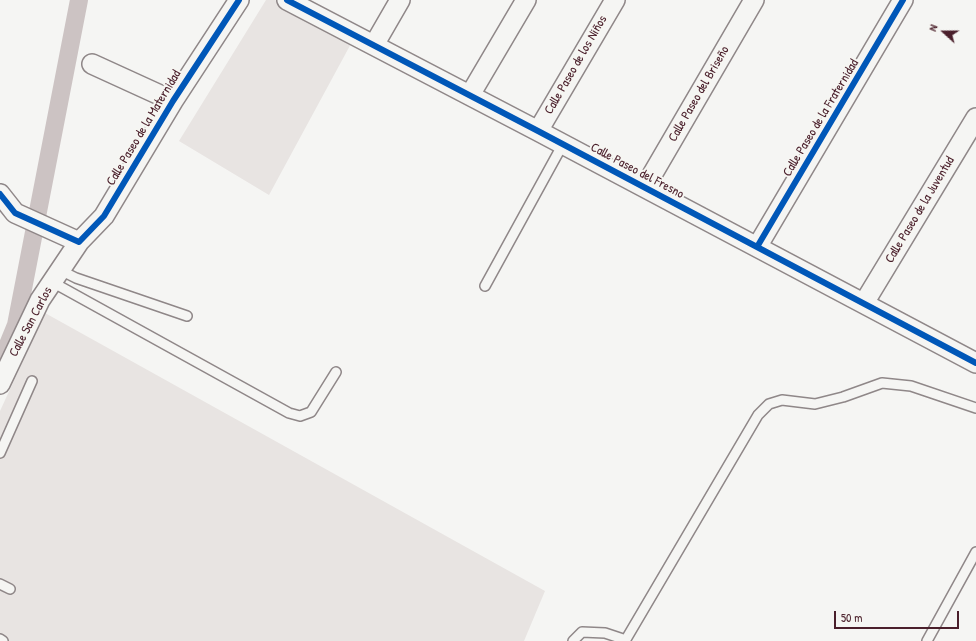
<!DOCTYPE html>
<meta charset="utf-8">
<style>
body{margin:0}
#map{position:relative;width:976px;height:641px;overflow:hidden;background:#f5f5f3;font-family:"Patrick Hand",sans-serif}
canvas{display:block}
.north{position:absolute;left:924px;top:12px;width:40px;height:40px;-webkit-text-stroke:3px #f6f6f2;paint-order:stroke;rotate:291deg;font-size:11px;font-weight:700;line-height:16px;text-align:center;color:#4a1f2b}
.north::after{content:'';display:block;margin:auto;width:14px;height:18px;background:#4a1f2b;clip-path:polygon(50% 0,100% 100%,50% 72%,0 100%)}
.scale{position:absolute;left:834px;top:611px;width:125px;height:18px;box-sizing:border-box;border:2px solid #4a1f2b;border-top:0;padding-left:5px;font-size:12px;line-height:14px;white-space:nowrap;color:#4a1f2b;-webkit-text-stroke:3px #f6f6f2;paint-order:stroke}
</style>
<div id="map">
<canvas width="976" height="641"></canvas>
<div class="north">N</div>
<div class="scale">50 m</div>
</div>
<script>
const c = document.querySelector('canvas').getContext('2d');
c.lineJoin = 'round';
function fill(path, color) {
  c.fillStyle = color;
  c.fill(path, 'evenodd');
}
function toPath(rows) {
  const path = new Path2D();
  for (const r of rows) {
    path.moveTo(r[0], r[1]);
    for (let i = 2; i < r.length; i += 2) path.lineTo(r[i], r[i + 1]);
  }
  return path;
}
function trace(path, color, width, dash) {
  c.strokeStyle = color;
  c.lineWidth = width;
  c.lineCap = dash ? 'butt' : 'round';
  c.setLineDash(dash || []);
  c.stroke(path);
}
function label(font, color, halo, rows, align = 'center') {
  c.font = font + ' "Patrick Hand",sans-serif';
  c.lineWidth = 4;
  c.setLineDash([]);
  c.textBaseline = 'middle';
  c.strokeStyle = halo;
  c.fillStyle = color;
  for (const [text, x, y, turn = 0] of rows) {
    c.save();
    c.translate(x, y);
    c.rotate((+turn || 0) * Math.PI / 180);
    c.textAlign = isNaN(turn) ? turn : align;
    if (halo) c.strokeText(text, 0, 0);
    c.fillText(text, 0, 0);
    c.restore();
  }
}
fill(toPath([
 [266,0,275,0,353,40,269,195,179,141],
 [45,313,545,591,524,641,0,641,0,411]
]), '#e8e4e2');
trace(toPath([
 [0,364,16,325,79,0]
]), '#ccc3c3', 18);
const lane = toPath([
 [60,270,76,278,187,316],
 [52,282,289,413,300,416,311,412,336,372],
 [485,286,563,144],
 [0,453,32,381],
 [0,584,10,589],
 [0,639,3,641],
 [573,641,582,632,605,633,626,640],
 [625,641,758,415,769,404,782,400,815,404,843,397,882,383,911,386,976,408],
 [927,641,976,552]
]);
const street = toPath([
 [287,0,538,131,976,363],
 [374,45,400,0],
 [92,64,173,101],
 [470,95,526,0],
 [538,131,615,0],
 [645,187,754,0],
 [0,194,15,213,79,242,104,216,173,101,239,0],
 [757,247,903,0],
 [864,303,976,118],
 [0,384,40,300,79,242]
]);
trace(lane, '#8f8788', 12);
trace(street, '#8f8788', 22);
trace(lane, '#f5f5f3', 9);
trace(street, '#f5f5f3', 19);
trace(toPath([
 [287,0,538,131,976,363],
 [0,194,15,213,79,242,104,216,173,101,239,0],
 [757,247,903,0]
]), '#0057b8', 6);
label('13px', '#4a1f2b', '#f6f6f2', [
 ["Calle Paseo de los Niños",576,65,-60],
 ["Calle Paseo del Briseño",699,94,-60],
 ["Calle Paseo de la Fraternidad",821,118,-59],
 ["Calle Paseo de la Maternidad",144,128,-59],
 ["Calle Paseo del Fresno",637,171,28],
 ["Calle Paseo de la Juventud",920,210,-59],
 ["Calle San Carlos",31,322,-62]
]);
</script>
